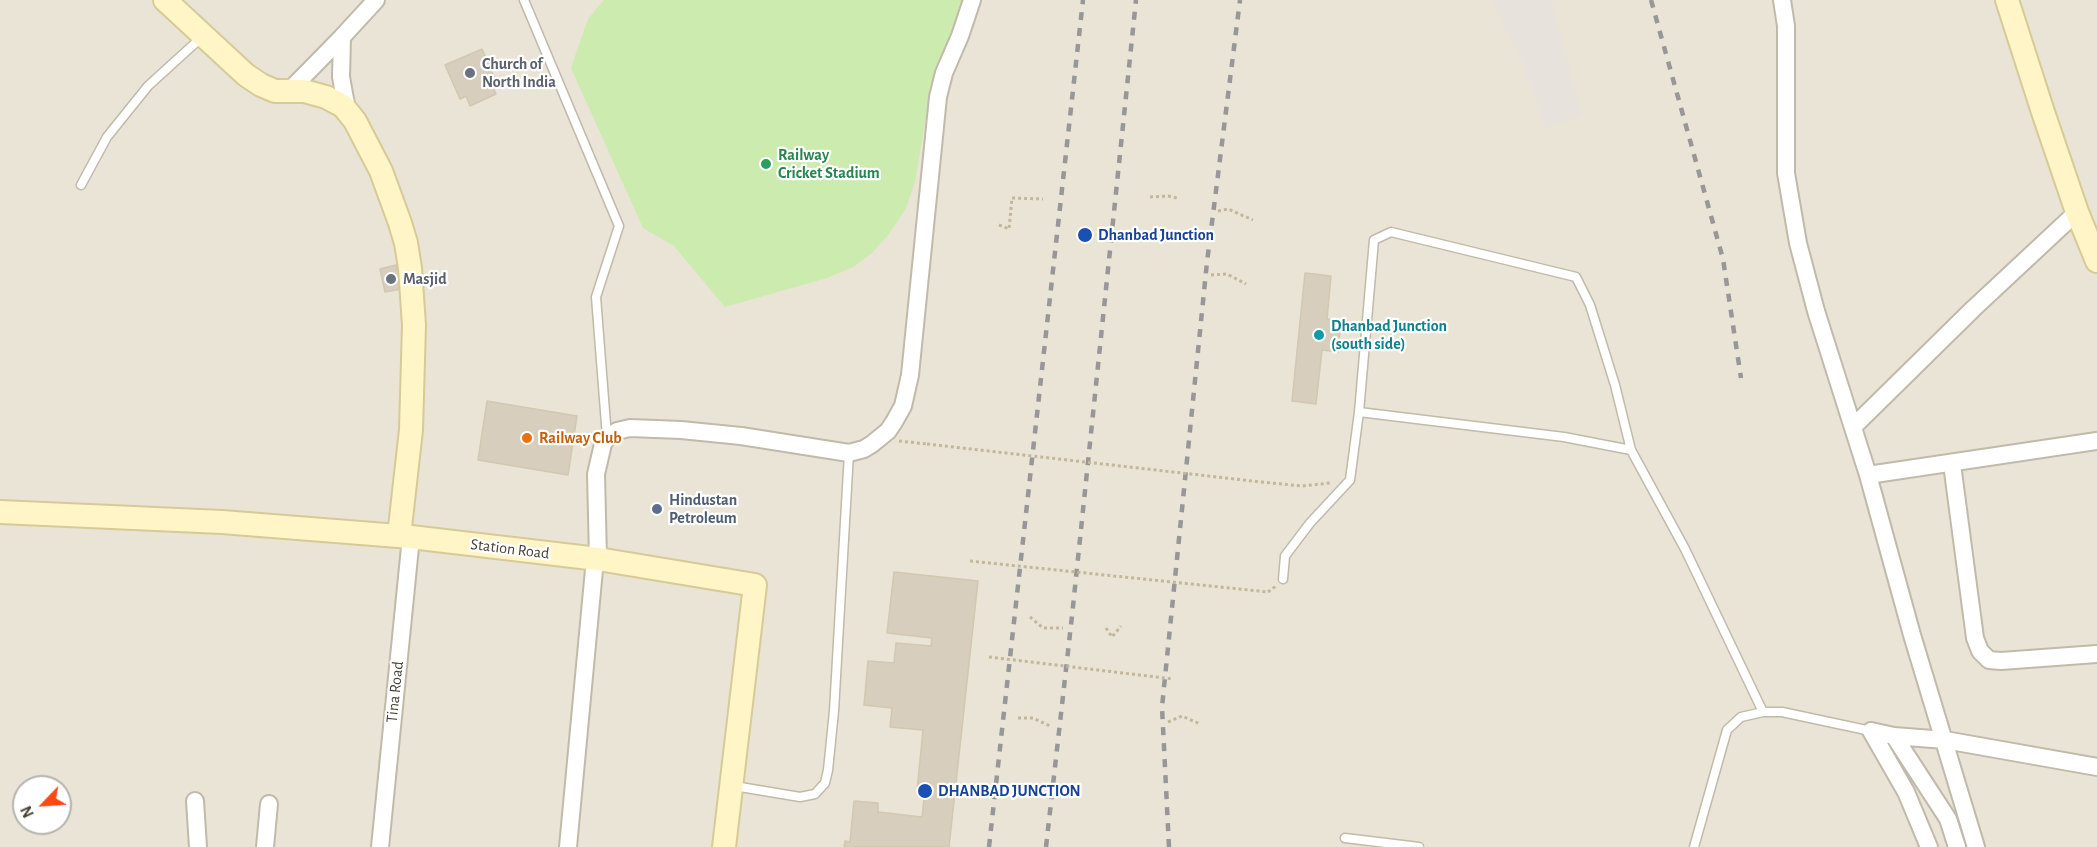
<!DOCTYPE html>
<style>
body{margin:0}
#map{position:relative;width:2097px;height:847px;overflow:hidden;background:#f5f2e8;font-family:"Alegreya Sans",sans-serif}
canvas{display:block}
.north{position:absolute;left:12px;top:775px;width:60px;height:60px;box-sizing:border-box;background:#fff;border:2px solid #b6b3af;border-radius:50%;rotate:245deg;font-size:16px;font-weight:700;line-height:24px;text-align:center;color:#484236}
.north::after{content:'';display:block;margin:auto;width:21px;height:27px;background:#ff4814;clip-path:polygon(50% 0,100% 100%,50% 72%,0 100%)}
</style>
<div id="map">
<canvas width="2097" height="847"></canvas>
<div class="north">N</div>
</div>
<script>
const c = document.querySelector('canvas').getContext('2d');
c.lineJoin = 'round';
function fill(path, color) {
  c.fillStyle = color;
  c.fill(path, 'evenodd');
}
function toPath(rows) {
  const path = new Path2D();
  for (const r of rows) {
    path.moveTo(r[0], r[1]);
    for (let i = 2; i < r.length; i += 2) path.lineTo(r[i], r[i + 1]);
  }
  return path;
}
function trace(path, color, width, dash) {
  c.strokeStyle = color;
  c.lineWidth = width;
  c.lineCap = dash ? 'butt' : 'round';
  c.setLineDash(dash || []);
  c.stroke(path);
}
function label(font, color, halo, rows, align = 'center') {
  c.font = font + ' "Alegreya Sans",sans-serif';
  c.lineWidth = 4.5;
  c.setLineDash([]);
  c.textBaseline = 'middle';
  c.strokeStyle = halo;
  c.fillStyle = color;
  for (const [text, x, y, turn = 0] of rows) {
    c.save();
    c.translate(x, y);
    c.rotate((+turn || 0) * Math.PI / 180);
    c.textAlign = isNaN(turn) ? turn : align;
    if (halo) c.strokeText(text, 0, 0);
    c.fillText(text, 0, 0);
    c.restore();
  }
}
fill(toPath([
 [0,0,2097,0,2097,847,0,847],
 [24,787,60,787,60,823,24,823]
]), '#e9e4d6');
fill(toPath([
 [1491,0,1551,0,1583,116,1545,128,1522,61]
]), '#e7e3dc');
fill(toPath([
 [604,0,964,0,961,15,939,67,927,111,915,182,905,210,888,235,872,253,853,267,827,278,725,307,674,246,643,228,571,68,588,19]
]), '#ccebaf');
const building = toPath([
 [482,49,496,81,491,83,496,94,470,106,466,96,460,99,445,65,482,49],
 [396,265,401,289,385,292,380,269,396,265],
 [1305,273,1331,276,1327,319,1341,320,1338,352,1322,350,1316,404,1292,401,1305,273],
 [487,401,577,416,568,475,478,460,487,401],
 [894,572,978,581,949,847,844,847,845,841,850,842,854,801,878,803,878,812,922,817,925,791,917,791,923,730,890,727,892,708,864,705,868,661,894,663,896,643,931,646,932,638,887,633,894,572]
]);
fill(building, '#d7cebd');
trace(building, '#d2c7af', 1.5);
const lane = toPath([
 [524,0,619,226,596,297,607,437],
 [81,185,107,137,148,86,203,36],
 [1631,450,1564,437,1359,412,1374,240,1391,232,1576,277,1590,305,1615,385,1631,450,1685,549,1763,712],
 [1283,579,1285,556,1310,523,1350,480,1359,412],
 [734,786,800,797,815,794,825,783,828,770,834,711,849,453],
 [1345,838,1419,847],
 [1694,847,1727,730,1741,717,1763,712,1782,712,1871,731]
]);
const street = toPath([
 [1782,0,1786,26,1786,173,1798,243,1816,311,1868,475],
 [342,37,376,0],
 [289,91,342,37,341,77,347,110],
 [1853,427,1973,309,2077,212],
 [1952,464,1975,638,1980,651,1989,660,2001,661,2097,654],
 [598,559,596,474,603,444,607,437,617,431,630,428,681,430,741,436,849,453,864,449,872,444,888,431,894,422,903,406,910,375,938,97,944,73,960,36,972,0],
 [1871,731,1894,736,1945,740,2097,767],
 [1871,731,1906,792,1929,847],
 [1894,736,1948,819,1957,847],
 [195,801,198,847],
 [265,847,269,804],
 [380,847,411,537],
 [568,847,595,559],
 [1976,847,1912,635,1868,475,2097,441]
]);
const secondary = toPath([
 [165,0,246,75,261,85,275,91,304,91,326,97,343,106,355,121,381,171,400,223,406,243,410,268,414,325,411,430,399,536],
 [2007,0,2043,112,2077,212,2097,261],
 [0,512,222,522,411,537,598,559,755,585,724,847]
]);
trace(lane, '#c1baaa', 11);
trace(street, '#c1baaa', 20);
trace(secondary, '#d7ca96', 26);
trace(toPath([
 [1150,197,1168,196,1177,198],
 [1218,211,1228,209,1253,220],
 [999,225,1009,229,1012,198,1043,199],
 [1211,275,1227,274,1246,284],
 [899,441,927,444],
 [1261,482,1302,486,1330,483],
 [1268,592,1276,586],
 [1030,617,1043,628,1063,628],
 [1106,628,1112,637,1121,626],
 [1018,718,1033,718,1052,727],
 [1168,722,1182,716,1200,724]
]), '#c3b79a', 3, [3, 3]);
trace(lane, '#fff', 8);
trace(street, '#fff', 16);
trace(secondary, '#fff5c7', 22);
trace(toPath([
 [1651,0,1723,259,1741,378],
 [989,847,1083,0],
 [1046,847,1072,616,1136,0],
 [1169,847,1162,707,1207,262,1240,0]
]), '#979797', 4.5, [8, 8]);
trace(toPath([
 [927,444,1261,482],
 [970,561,1268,592],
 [989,657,1173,679]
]), '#c3b79a', 3, [3, 3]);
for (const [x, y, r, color] of [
 [470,73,6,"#6b7280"],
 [766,164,6,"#2e9e5b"],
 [1085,235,8,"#1a4fb4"],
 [391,279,6,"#6b7280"],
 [1319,335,6,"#0f9aa8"],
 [527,438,6,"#e8710a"],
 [657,509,6,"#5c6f8a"],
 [925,791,8,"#1a4fb4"]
]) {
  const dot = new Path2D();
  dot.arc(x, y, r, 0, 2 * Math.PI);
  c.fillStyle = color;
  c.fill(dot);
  trace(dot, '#fff', 2);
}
label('bold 16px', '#5b616d', '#fff', [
 ["Church of",482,64],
 ["North India",482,82],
 ["Masjid",403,279]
], 'left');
label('bold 16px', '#27864d', '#fff', [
 ["Railway",778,155],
 ["Cricket Stadium",778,173]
], 'left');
label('bold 16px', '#164399', '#fff', [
 ["Dhanbad Junction",1098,235],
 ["DHANBAD JUNCTION",938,791]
], 'left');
label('bold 16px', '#0d838f', '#fff', [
 ["Dhanbad Junction",1331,326],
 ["(south side)",1331,344]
], 'left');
label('bold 16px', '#c56008', '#fff', [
 ["Railway Club",539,438]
], 'left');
label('bold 16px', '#4e5e75', '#fff', [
 ["Hindustan",669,500],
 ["Petroleum",669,518]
], 'left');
label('16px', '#484236', '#fff', [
 ["Station Road",510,549,7],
 ["Tina Road",395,692,-84]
]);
</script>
